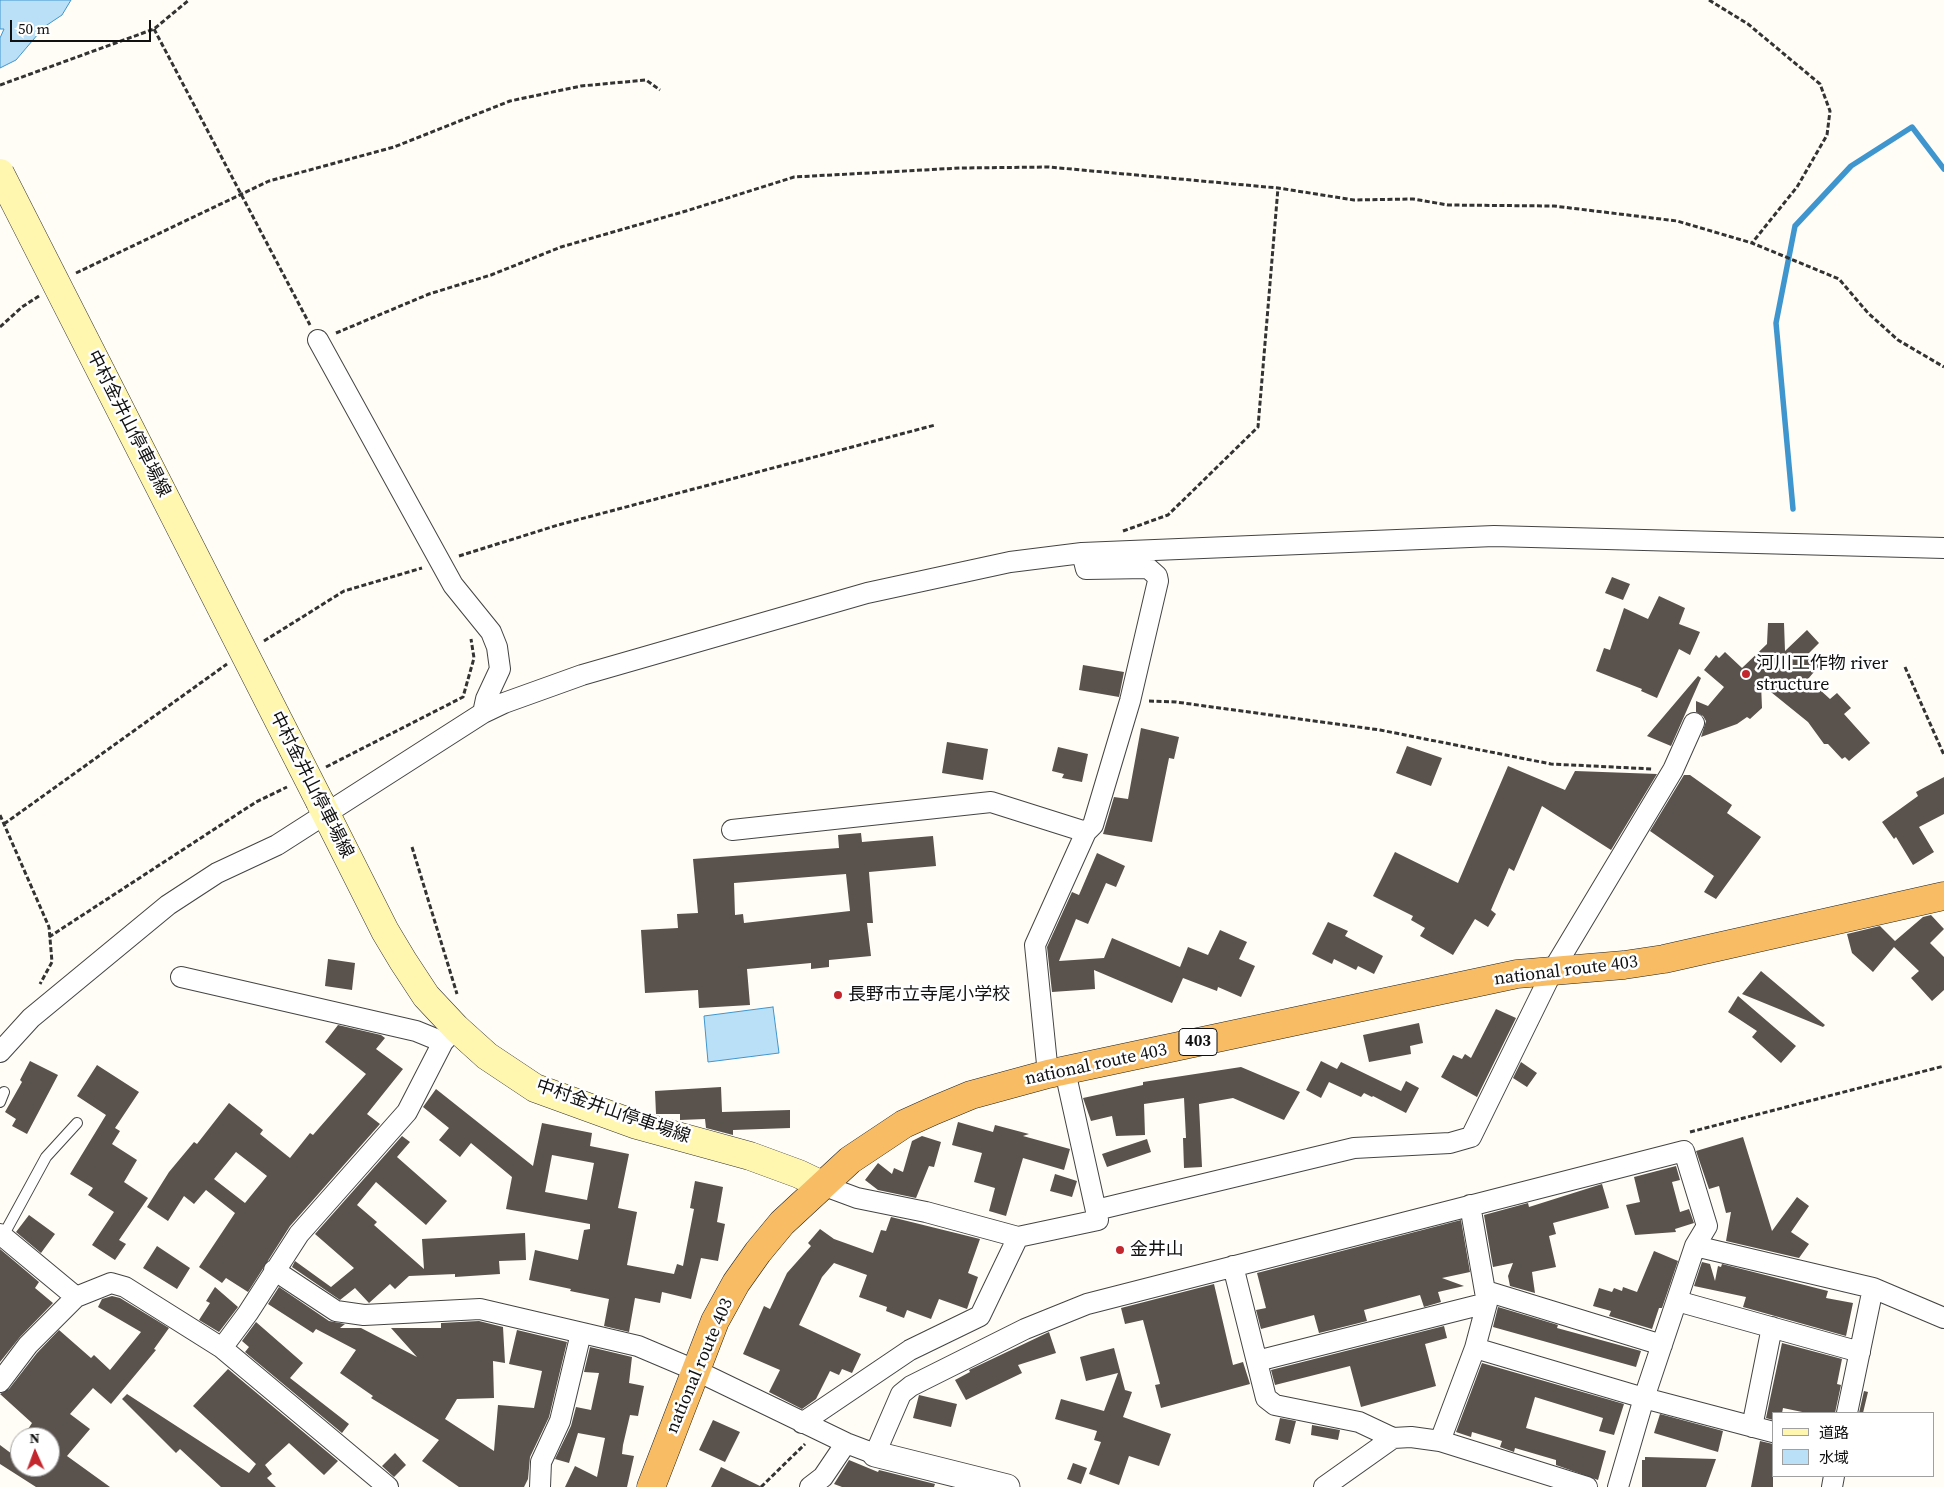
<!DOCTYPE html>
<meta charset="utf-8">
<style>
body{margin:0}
#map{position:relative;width:1944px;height:1487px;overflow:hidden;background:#fffdf5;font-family:"Source Serif 4","Noto Sans JP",serif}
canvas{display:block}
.legend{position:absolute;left:1772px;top:1412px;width:162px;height:65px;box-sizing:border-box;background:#fff;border:1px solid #a0a0a0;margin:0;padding:6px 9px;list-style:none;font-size:15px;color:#111}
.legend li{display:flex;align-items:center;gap:10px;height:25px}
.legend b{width:25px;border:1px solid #a0a0a0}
.north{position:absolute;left:10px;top:1427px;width:50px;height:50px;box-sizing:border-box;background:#fff;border:1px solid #a0a0a0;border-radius:50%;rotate:358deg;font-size:14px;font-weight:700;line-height:20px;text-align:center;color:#111}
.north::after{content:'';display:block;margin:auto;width:18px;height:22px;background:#c4262e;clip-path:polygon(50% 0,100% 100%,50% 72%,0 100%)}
.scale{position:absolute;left:10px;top:20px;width:141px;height:22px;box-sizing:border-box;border:2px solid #111;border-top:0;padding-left:6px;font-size:15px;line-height:18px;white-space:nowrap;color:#111;-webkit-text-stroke:4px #fff;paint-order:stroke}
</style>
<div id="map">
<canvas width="1944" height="1487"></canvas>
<ul class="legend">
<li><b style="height:6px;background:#fff6b0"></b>道路</li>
<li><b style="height:14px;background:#b9e0f7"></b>水域</li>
</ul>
<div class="north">N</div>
<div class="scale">50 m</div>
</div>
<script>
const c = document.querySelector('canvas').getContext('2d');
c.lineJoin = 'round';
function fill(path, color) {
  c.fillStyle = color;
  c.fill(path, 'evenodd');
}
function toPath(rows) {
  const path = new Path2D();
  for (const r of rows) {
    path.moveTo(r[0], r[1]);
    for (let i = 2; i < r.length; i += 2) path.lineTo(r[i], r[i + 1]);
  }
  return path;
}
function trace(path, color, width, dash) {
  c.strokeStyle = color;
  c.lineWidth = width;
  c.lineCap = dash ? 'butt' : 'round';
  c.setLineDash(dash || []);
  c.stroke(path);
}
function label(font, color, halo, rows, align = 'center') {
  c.font = font + ' "Source Serif 4","Noto Sans JP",serif';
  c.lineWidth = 5;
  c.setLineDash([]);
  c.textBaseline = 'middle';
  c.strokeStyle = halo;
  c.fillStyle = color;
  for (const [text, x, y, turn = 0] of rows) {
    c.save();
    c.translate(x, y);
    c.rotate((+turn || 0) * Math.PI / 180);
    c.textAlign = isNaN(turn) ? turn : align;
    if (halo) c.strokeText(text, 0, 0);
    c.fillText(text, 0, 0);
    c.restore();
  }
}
const water = toPath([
 [0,0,71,0,62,15,44,27,16,60,0,68,0,38,4,29,0,29,0,0],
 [773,1007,779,1053,708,1062,704,1016,773,1007]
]);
fill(water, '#b9e0f7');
trace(water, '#3f96cf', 1);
trace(toPath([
 [1793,509,1776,323,1795,226,1851,166,1912,127,1944,169]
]), '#3f96cf', 5.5);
fill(toPath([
 [1612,577,1630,584,1623,600,1605,593],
 [1659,596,1685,608,1679,624,1700,632,1690,655,1679,649,1657,698,1641,691,1642,689,1596,671,1604,648,1610,650,1624,608,1648,619],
 [1768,623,1784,623,1785,651,1807,630,1819,643,1808,654,1819,666,1808,679,1830,699,1837,693,1851,708,1844,714,1870,743,1849,761,1845,757,1842,759,1828,744,1824,744,1808,722,1761,684,1762,708,1750,719,1747,717,1737,724,1701,737,1706,721,1703,716,1696,712,1696,701,1708,706,1724,687,1704,670,1716,655,1719,658,1725,652,1742,668,1767,644],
 [1083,665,1124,672,1119,697,1079,690],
 [1698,676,1701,678,1671,746,1647,736],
 [1141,728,1179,737,1174,759,1169,758,1152,842,1103,834,1114,797,1128,799],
 [947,742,988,749,983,780,942,773],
 [1407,746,1442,758,1431,786,1396,773],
 [1058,747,1088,754,1082,782,1062,778,1064,774,1052,771],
 [1508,766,1565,790,1575,771,1657,774,1611,850,1542,806,1514,871,1509,868,1491,910,1496,914,1488,927,1475,919,1453,955,1420,936,1425,928,1411,920,1413,916,1373,896,1395,852,1458,883],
 [1684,775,1690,775,1732,805,1727,813,1761,837,1716,899,1704,892,1714,876,1650,831],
 [1944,777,1944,814,1919,827,1934,852,1913,865,1896,837,1894,839,1882,822,1918,796,1916,792],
 [861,833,862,842,933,836,936,866,869,872,873,923,867,923,871,956,829,960,829,967,811,969,811,963,747,969,750,1005,699,1008,698,990,645,993,641,930,678,928,677,914,698,913,693,859,839,848,838,835],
 [846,874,850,911,744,923,743,914,735,915,734,883],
 [1097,853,1125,866,1116,887,1106,883,1088,924,1076,919,1059,961,1104,958,1112,938,1180,967,1188,947,1208,955,1220,930,1247,942,1239,959,1255,966,1241,997,1218,987,1217,991,1183,978,1172,1003,1094,970,1095,989,1052,992,1047,947,1072,892,1079,895],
 [1931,915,1944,929,1930,943,1944,957,1944,990,1932,1001,1911,978,1919,971,1894,947,1873,972,1852,953,1847,934,1880,926,1895,941,1923,917],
 [1328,922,1348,931,1345,936,1383,956,1374,974,1358,966,1356,970,1334,959,1332,964,1312,954],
 [328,959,355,963,352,990,325,986],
 [1761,971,1825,1025,1823,1027,1742,994],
 [1738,996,1796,1046,1781,1063,1752,1037,1757,1031,1728,1012],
 [1496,1009,1516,1018,1477,1097,1441,1077,1453,1055,1462,1059,1465,1054,1471,1058],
 [1419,1023,1423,1043,1410,1046,1411,1054,1369,1062,1363,1035],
 [338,1025,381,1035,385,1038,376,1049,403,1069,367,1114,380,1124,290,1226,248,1292,226,1278,222,1283,199,1267,235,1213,206,1190,194,1204,184,1196,168,1221,147,1207,169,1172,194,1142,197,1144,229,1103,263,1130,260,1134,290,1158,310,1133,313,1135,366,1074,325,1042],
 [236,1152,267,1176,245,1203,214,1179],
 [30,1061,58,1075,27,1134,12,1126,16,1119,5,1112,22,1082,20,1080],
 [1321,1061,1337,1069,1341,1062,1401,1091,1406,1081,1419,1088,1406,1113,1373,1096,1372,1097,1364,1093,1361,1097,1329,1082,1321,1098,1306,1090],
 [1521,1062,1537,1073,1527,1087,1513,1078],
 [97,1065,139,1092,115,1128,120,1131,112,1144,137,1160,124,1182,148,1198,119,1240,126,1244,115,1260,92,1245,114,1212,88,1195,93,1188,70,1174,106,1115,77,1096],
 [1241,1067,1300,1092,1284,1120,1233,1098,1199,1104,1202,1167,1184,1168,1183,1138,1186,1138,1184,1098,1144,1104,1145,1135,1116,1136,1112,1116,1091,1121,1083,1098,1143,1085,1143,1082],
 [721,1087,722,1112,790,1110,790,1128,733,1130,733,1135,706,1128,705,1119,680,1120,680,1114,656,1114,655,1091],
 [436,1089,533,1166,542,1123,592,1133,590,1146,629,1154,618,1208,637,1212,627,1265,674,1274,677,1264,683,1266,694,1209,690,1208,695,1181,723,1187,717,1222,725,1224,718,1261,701,1258,691,1299,662,1292,660,1303,635,1298,629,1332,604,1326,609,1299,570,1291,571,1289,529,1280,535,1250,578,1260,584,1230,590,1229,590,1224,506,1209,512,1177,471,1143,460,1157,439,1140,449,1128,423,1107],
 [552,1155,594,1163,587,1200,545,1192],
 [958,1122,993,1132,995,1125,1029,1134,1023,1136,1070,1149,1064,1170,1023,1158,1006,1216,989,1211,995,1188,974,1182,982,1153,952,1145],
 [402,1136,410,1142,397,1157,447,1201,426,1225,376,1182,357,1205,377,1222,374,1225,424,1269,422,1239,525,1233,526,1260,499,1261,500,1274,455,1277,455,1274,409,1276,395,1289,390,1284,369,1303,355,1288,340,1300,292,1267,295,1261,331,1287,354,1268,315,1234],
 [922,1136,941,1142,934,1167,929,1166,916,1198,878,1190,865,1180,878,1163,892,1174,894,1168,903,1172,912,1141],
 [1743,1137,1772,1231,1797,1197,1809,1206,1791,1232,1809,1244,1799,1258,1726,1241,1731,1212,1726,1213,1719,1186,1709,1189,1696,1151],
 [1147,1139,1151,1152,1107,1167,1102,1154],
 [1676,1166,1680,1180,1672,1182,1680,1212,1689,1209,1694,1223,1675,1229,1676,1232,1635,1235,1626,1205,1640,1202,1634,1177],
 [1055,1174,1077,1181,1072,1197,1050,1191],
 [1602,1184,1609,1208,1553,1223,1556,1234,1549,1236,1556,1267,1532,1272,1535,1293,1510,1286,1508,1276,1513,1263,1493,1267,1484,1215,1528,1203,1529,1207],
 [29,1215,55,1234,41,1253,16,1232],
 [891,1217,980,1239,968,1273,978,1277,967,1309,939,1299,931,1319,907,1310,904,1318,886,1311,887,1307,859,1297,867,1275,834,1263,822,1277,799,1325,861,1354,852,1373,842,1369,839,1375,830,1371,816,1399,802,1409,769,1392,780,1370,743,1354,764,1306,770,1309,787,1273,811,1246,808,1243,820,1229,834,1239,873,1253,881,1230,886,1231],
 [1461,1220,1470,1272,1442,1278,1464,1286,1438,1292,1441,1302,1424,1307,1420,1295,1364,1310,1367,1321,1319,1333,1314,1315,1261,1329,1256,1310,1266,1308,1257,1273],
 [157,1246,190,1268,177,1289,143,1268],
 [0,1249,39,1282,35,1288,53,1303,20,1337,0,1362],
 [1654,1251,1678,1261,1662,1308,1659,1308,1652,1329,1609,1316,1611,1311,1593,1306,1599,1288,1612,1292,1614,1288,1622,1291,1623,1287,1637,1292],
 [1702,1262,1710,1264,1715,1281,1718,1266,1721,1267,1722,1264,1828,1291,1826,1298,1853,1303,1846,1336,1743,1307,1746,1297,1694,1286],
 [1214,1284,1233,1365,1243,1362,1250,1384,1161,1408,1155,1385,1160,1384,1143,1320,1125,1324,1121,1308],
 [215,1287,238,1307,219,1332,199,1320,210,1303,206,1301],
 [279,1287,329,1321,345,1324,340,1328,361,1328,417,1357,391,1328,441,1328,441,1323,479,1321,503,1327,505,1363,493,1361,494,1398,457,1399,445,1419,494,1451,498,1405,534,1408,542,1371,509,1364,517,1330,567,1342,549,1417,530,1457,528,1479,524,1487,459,1487,422,1461,439,1440,371,1398,373,1396,340,1373,356,1350,316,1329,313,1333,268,1304],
 [112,1296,120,1298,169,1328,154,1349,156,1350,111,1404,93,1388,70,1414,90,1429,67,1456,110,1487,36,1487,0,1464,0,1445,20,1460,20,1467,50,1467,50,1437,23,1437,32,1423,0,1394,9,1389,37,1353,59,1330,91,1358,94,1355,110,1370,141,1332,98,1307,102,1299],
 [1498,1307,1558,1325,1557,1328,1641,1351,1636,1367,1493,1327],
 [256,1322,303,1363,290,1378,349,1424,342,1433,245,1352,249,1347,242,1341],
 [1444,1326,1447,1338,1425,1344,1436,1386,1361,1407,1350,1366,1275,1385,1271,1370],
 [1049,1332,1056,1353,1018,1365,1022,1373,966,1400,955,1380,970,1372,969,1370],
 [1782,1343,1842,1359,1837,1384,1841,1385,1835,1413,1807,1413,1783,1408,1782,1413,1772,1413,1773,1420,1766,1418],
 [590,1347,632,1357,629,1383,644,1386,638,1416,630,1415,623,1445,622,1454,634,1456,627,1487,565,1487,575,1466,597,1477,605,1438,578,1433,569,1463,555,1459,571,1426,576,1407,591,1410,599,1373,584,1372],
 [1114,1348,1125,1390,1132,1392,1123,1417,1171,1434,1159,1466,1129,1456,1119,1485,1089,1474,1101,1442,1094,1440,1097,1431,1055,1419,1061,1399,1104,1411,1118,1373,1086,1381,1080,1357],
 [1482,1363,1624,1404,1614,1435,1599,1431,1603,1418,1535,1397,1526,1428,1606,1451,1598,1480,1556,1465,1556,1460,1515,1448,1514,1452,1500,1447,1502,1441,1472,1432,1471,1437,1456,1432],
 [228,1369,338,1461,324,1475,289,1443,265,1465,272,1474,267,1478,276,1487,221,1487,180,1449,176,1453,122,1399,127,1394,249,1473,256,1464,193,1406],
 [1864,1391,1868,1392,1863,1413,1859,1413],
 [919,1395,957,1404,951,1427,913,1418],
 [1660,1414,1723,1431,1718,1452,1654,1433],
 [1280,1418,1296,1421,1290,1444,1275,1440],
 [713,1420,740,1432,725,1462,699,1450],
 [1312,1425,1340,1430,1338,1440,1311,1435],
 [1760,1441,1773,1444,1773,1487,1751,1487],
 [395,1453,406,1465,394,1477,382,1466],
 [1645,1457,1716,1459,1706,1487,1642,1487,1642,1460,1645,1460],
 [849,1460,878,1472,879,1470,935,1484,934,1487,842,1487,834,1484],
 [1073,1463,1087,1468,1081,1484,1067,1479],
 [721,1467,762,1487,711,1487]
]), '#5a524d');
const service = toPath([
 [0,1102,4,1092],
 [3,1236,46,1157,77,1123]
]);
const minor = toPath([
 [318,340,453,585,491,632,497,647,500,669,486,699,483,713],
 [1082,553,1086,569,1148,568,1157,576,1158,581,1130,701,1093,825,1086,832],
 [732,830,991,802,1086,832,1035,945,1048,1074],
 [181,977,416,1031,443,1042],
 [0,1052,31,1018,168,905,217,873,277,845,483,713,504,703,582,675,867,593,1010,562,1082,553,1494,536,1944,548],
 [822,1185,857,1198,926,1212,1018,1237,1098,1220,1065,1071],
 [1096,1210,1354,1148,1450,1143,1471,1137,1553,970,1673,770,1694,723],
 [0,1234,76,1297,111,1283,125,1287,222,1348,388,1487],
 [1695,1246,1873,1288],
 [1233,1266,1266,1398,1275,1405,1359,1422,1393,1438,1411,1437,1440,1441,1587,1487],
 [274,1270,336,1311,364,1315,480,1309,638,1346,697,1371,846,1443,875,1454,901,1394,911,1386,1025,1329,1087,1304,1684,1151,1707,1226,1695,1246,1644,1398,1618,1487],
 [1486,1291,1662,1345],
 [1677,1301,1860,1352],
 [222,1348,248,1313,299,1234,407,1112,443,1042,456,1028],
 [1475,1348,1644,1398,1773,1432],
 [1257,1361,1487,1303],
 [0,1382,28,1345,76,1297],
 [1847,1413,1873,1288,1944,1318],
 [802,1423,910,1350,980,1316,1018,1237],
 [1752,1427,1772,1327],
 [1440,1441,1475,1348,1487,1303,1470,1205],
 [540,1487,541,1462,560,1421,581,1333],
 [810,1487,823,1477,846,1443],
 [1324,1487,1393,1438],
 [1832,1487,1834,1476]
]);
const tertiary = toPath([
 [875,1454,1007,1487]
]);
const secondary = toPath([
 [320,802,385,931,403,961,426,996,456,1028,487,1056,535,1088,637,1125,750,1156,799,1174,822,1185]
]);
const trunk = toPath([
 [651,1487,715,1321,736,1283,758,1252,782,1223,850,1160,904,1124,935,1110,971,1095,1048,1074,1517,974,1624,965,1664,959,1944,896]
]);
trace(service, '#444', 12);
trace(minor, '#444', 22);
trace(tertiary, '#444', 27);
trace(secondary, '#333', 29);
trace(trunk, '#222', 29);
trace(toPath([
 [1709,0,1748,24,1820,84,1830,111,1827,135,1797,187,1752,243],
 [154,29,310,325],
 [0,85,154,29,189,0],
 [76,273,269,181,394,147,510,101,581,86,646,80,660,90],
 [0,327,22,307,39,296],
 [336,333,429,294,491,275,561,247,686,211,794,177,960,168,1049,167,1278,188,1354,200,1413,199,1448,205,1554,206,1677,221,1752,243,1839,279,1868,313,1898,340,1944,367],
 [1123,531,1168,515,1258,427,1278,188],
 [459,556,558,525,935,425],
 [264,641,344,591,422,568],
 [1905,667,1944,755],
 [1149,701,1176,702,1380,730,1551,764,1652,769],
 [326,767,463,697,474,658,471,639],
 [0,815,49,927,52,962,40,984],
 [4,824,227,664],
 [412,847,457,994],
 [49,937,256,802,287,787],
 [1690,1132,1944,1066],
 [761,1487,805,1444]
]), '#333', 3, [5, 2.5]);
trace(service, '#fff', 10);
trace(minor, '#fff', 20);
trace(tertiary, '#fff', 25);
trace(secondary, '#fff6b0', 28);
trace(trunk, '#f7bc64', 28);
const secondaryBridge = toPath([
 [0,173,320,802]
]);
trace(secondaryBridge, '#333', 29, []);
trace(secondaryBridge, '#fff6b0', 28);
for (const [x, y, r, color] of [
 [1746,674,5,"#c4262e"],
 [838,995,5,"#c4262e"],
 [1120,1250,5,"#c4262e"]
]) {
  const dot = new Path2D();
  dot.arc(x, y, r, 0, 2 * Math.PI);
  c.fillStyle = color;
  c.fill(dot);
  trace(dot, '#fff', 2);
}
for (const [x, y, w] of [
 [1198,1042,38]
]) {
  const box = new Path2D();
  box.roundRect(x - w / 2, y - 13.5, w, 27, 4);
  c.fillStyle = '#fff';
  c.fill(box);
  trace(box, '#111', 1);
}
label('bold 16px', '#111', null, [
 ["403",1198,1042]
]);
label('18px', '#111', '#fff', [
 ["中村金井山停車場線",128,424,63],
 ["中村金井山停車場線",311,785,63],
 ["national route 403",1566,971,-7],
 ["national route 403",1096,1065,-12],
 ["中村金井山停車場線",613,1112,19],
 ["national route 403",700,1366,-67]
]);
label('18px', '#111', '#fff', [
 ["河川工作物 river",1756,664],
 ["structure",1756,685],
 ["長野市立寺尾小学校",848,995],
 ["金井山",1130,1250]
], 'left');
</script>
